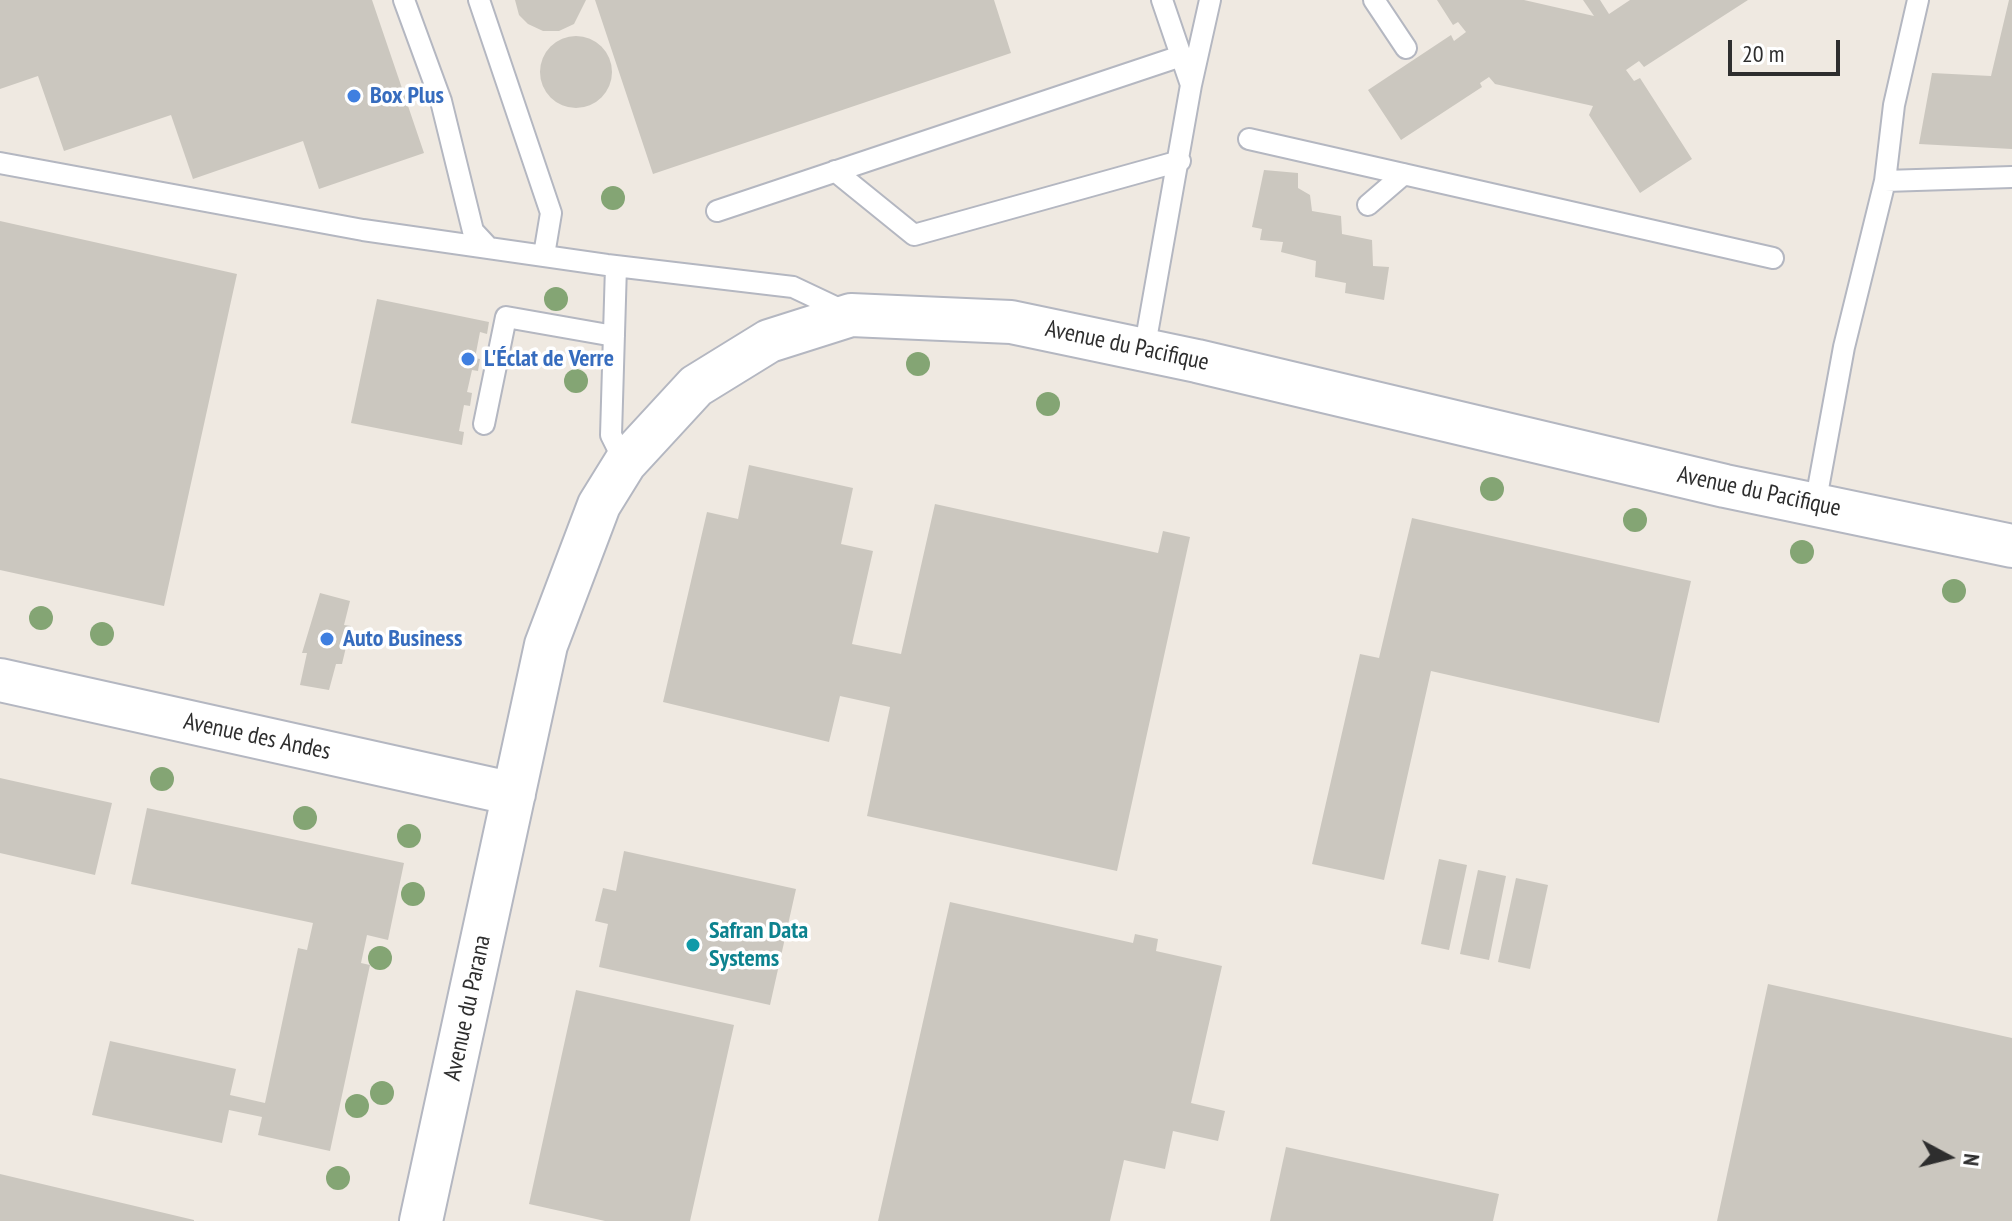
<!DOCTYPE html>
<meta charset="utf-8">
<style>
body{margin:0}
#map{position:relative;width:2012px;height:1221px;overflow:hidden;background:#efe9e1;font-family:"PT Sans Narrow",sans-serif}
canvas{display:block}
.north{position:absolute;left:1908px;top:1117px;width:80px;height:80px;-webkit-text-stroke:6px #fff;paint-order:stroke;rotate:97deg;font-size:22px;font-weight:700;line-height:32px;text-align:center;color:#2e2e2e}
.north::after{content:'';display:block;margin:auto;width:28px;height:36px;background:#2e2e2e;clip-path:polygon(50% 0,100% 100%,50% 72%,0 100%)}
.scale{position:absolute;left:1728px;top:40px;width:112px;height:36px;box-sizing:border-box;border:4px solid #2e2e2e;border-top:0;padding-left:10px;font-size:24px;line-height:28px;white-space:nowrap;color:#2e2e2e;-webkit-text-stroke:6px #fff;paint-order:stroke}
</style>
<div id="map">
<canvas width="2012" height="1221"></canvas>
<div class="north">N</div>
<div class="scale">20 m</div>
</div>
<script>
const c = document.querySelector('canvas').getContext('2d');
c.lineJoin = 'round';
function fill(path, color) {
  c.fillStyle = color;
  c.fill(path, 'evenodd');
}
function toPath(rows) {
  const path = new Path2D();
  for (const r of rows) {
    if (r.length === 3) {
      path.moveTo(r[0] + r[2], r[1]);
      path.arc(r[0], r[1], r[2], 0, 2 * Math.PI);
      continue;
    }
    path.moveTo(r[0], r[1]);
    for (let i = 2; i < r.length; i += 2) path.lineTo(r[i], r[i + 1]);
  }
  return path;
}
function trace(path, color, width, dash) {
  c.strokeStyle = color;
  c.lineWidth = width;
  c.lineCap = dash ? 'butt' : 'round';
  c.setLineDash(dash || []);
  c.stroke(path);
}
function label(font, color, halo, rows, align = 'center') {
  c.font = font + ' "PT Sans Narrow",sans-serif';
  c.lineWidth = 7;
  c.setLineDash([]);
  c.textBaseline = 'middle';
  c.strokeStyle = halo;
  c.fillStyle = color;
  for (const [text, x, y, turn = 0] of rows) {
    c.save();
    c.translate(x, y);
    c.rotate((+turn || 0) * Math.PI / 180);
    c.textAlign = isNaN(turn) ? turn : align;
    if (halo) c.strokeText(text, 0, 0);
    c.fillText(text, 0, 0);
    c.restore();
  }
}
fill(toPath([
 [0,0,372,0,424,153,319,189,303,141,193,179,171,115,64,151,38,76,0,89],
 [515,0,586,0,574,24,559,31,543,31,528,24,519,15],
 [595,0,994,0,1011,53,653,174],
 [1437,0,1524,0,1594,16,1583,0,1600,0,1609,14,1630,0,1748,0,1644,67,1639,61,1626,70,1634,81,1640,78,1692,159,1640,193,1589,115,1593,106,1495,84,1489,77,1480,83,1482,87,1401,140,1368,90,1451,35,1454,41,1466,32,1458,22,1453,25],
 [2009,0,2012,0,2012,149,1919,144,1932,73,1991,76],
 [576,72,36],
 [1264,170,1298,173,1298,188,1310,195,1312,211,1341,216,1342,234,1372,240,1373,266,1389,267,1384,300,1345,293,1346,283,1315,277,1316,261,1281,252,1283,242,1260,240,1262,229,1252,227],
 [0,221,237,274,164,606,0,570],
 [377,299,489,322,487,334,480,332,475,358,480,359,478,371,472,370,467,392,472,393,470,406,464,405,459,431,464,432,462,445,351,423],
 [749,465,853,488,841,544,873,551,852,644,901,654,935,504,1158,553,1163,531,1190,537,1117,871,867,816,890,707,840,696,829,742,663,702,707,512,738,519],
 [1412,518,1691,581,1659,723,1431,671,1384,880,1312,864,1360,654,1379,658],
 [320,593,350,601,344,625,351,626,342,664,336,664,329,690,300,685,307,653,302,653],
 [0,778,112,803,95,875,0,853],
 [147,808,404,863,388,940,367,935,361,963,370,965,330,1151,258,1135,262,1117,229,1110,222,1143,92,1115,110,1041,236,1069,230,1095,265,1103,298,948,307,950,313,923,131,884],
 [624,851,796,889,770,1005,599,967,608,924,595,921,603,888,616,891],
 [1439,859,1467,865,1449,950,1421,944],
 [1478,870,1506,876,1489,960,1460,954],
 [1516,878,1548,885,1530,969,1498,962],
 [950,902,1133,943,1135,934,1158,939,1156,951,1222,966,1191,1103,1225,1111,1218,1141,1173,1131,1165,1169,1124,1160,1110,1221,878,1221],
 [1768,984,2012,1038,2012,1221,1717,1221],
 [576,990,734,1025,690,1221,605,1221,529,1204],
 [1286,1147,1499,1194,1493,1221,1270,1221],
 [0,1174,194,1220,194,1221,0,1221]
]), '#cbc7bf');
const lane = toPath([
 [404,0,441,101,473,231,487,246],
 [479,0,551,213,544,255],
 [1374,0,1406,48],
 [1191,85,1210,0],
 [1249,139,1773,258],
 [0,163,363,230,607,265,793,287,848,313],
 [835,171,914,235,1180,161],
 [1885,181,1894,105,1918,0],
 [1368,205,1404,174],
 [717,211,1181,56],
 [616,266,611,435,625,463],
 [1144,351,1191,85,1162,0],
 [484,424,506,317,614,336],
 [1815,505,1844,347,1885,181,2012,177]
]);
const street = toPath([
 [0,680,514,794],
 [421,1221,546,645,599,505,625,463,696,386,769,341,851,315,1011,322,1197,361,1725,486,2012,546]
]);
trace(lane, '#b4b7c1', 24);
trace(street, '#b4b7c1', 46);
trace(lane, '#fff', 20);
trace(street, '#fff', 42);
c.fillStyle = '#84a574';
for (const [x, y] of [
 [613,198],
 [556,299],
 [918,364],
 [576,381],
 [1048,404],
 [1492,489],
 [1635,520],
 [1802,552],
 [1954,591],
 [41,618],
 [102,634],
 [162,779],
 [305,818],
 [409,836],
 [413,894],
 [380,958],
 [382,1093],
 [357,1106],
 [338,1178]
]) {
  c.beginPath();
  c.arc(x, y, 12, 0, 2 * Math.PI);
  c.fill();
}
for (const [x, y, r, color] of [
 [354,96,8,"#3f7fe0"],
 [468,359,8,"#3f7fe0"],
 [327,639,8,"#3f7fe0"],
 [693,945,8,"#0f9aa8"]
]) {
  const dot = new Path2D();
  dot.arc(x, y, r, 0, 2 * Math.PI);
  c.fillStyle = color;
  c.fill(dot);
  trace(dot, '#fff', 3);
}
label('bold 24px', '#366cbe', '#fff', [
 ["Box Plus",370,96],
 ["L'Éclat de Verre",484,359],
 ["Auto Business",343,639]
], 'left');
label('24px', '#2e2e2e', '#fff', [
 ["Avenue du Pacifique",1127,346,12],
 ["Avenue du Pacifique",1759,492,12],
 ["Avenue des Andes",257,737,12],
 ["Avenue du Parana",468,1008,-78]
]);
label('bold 24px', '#0d838f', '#fff', [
 ["Safran Data",709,931],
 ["Systems",709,959]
], 'left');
</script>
